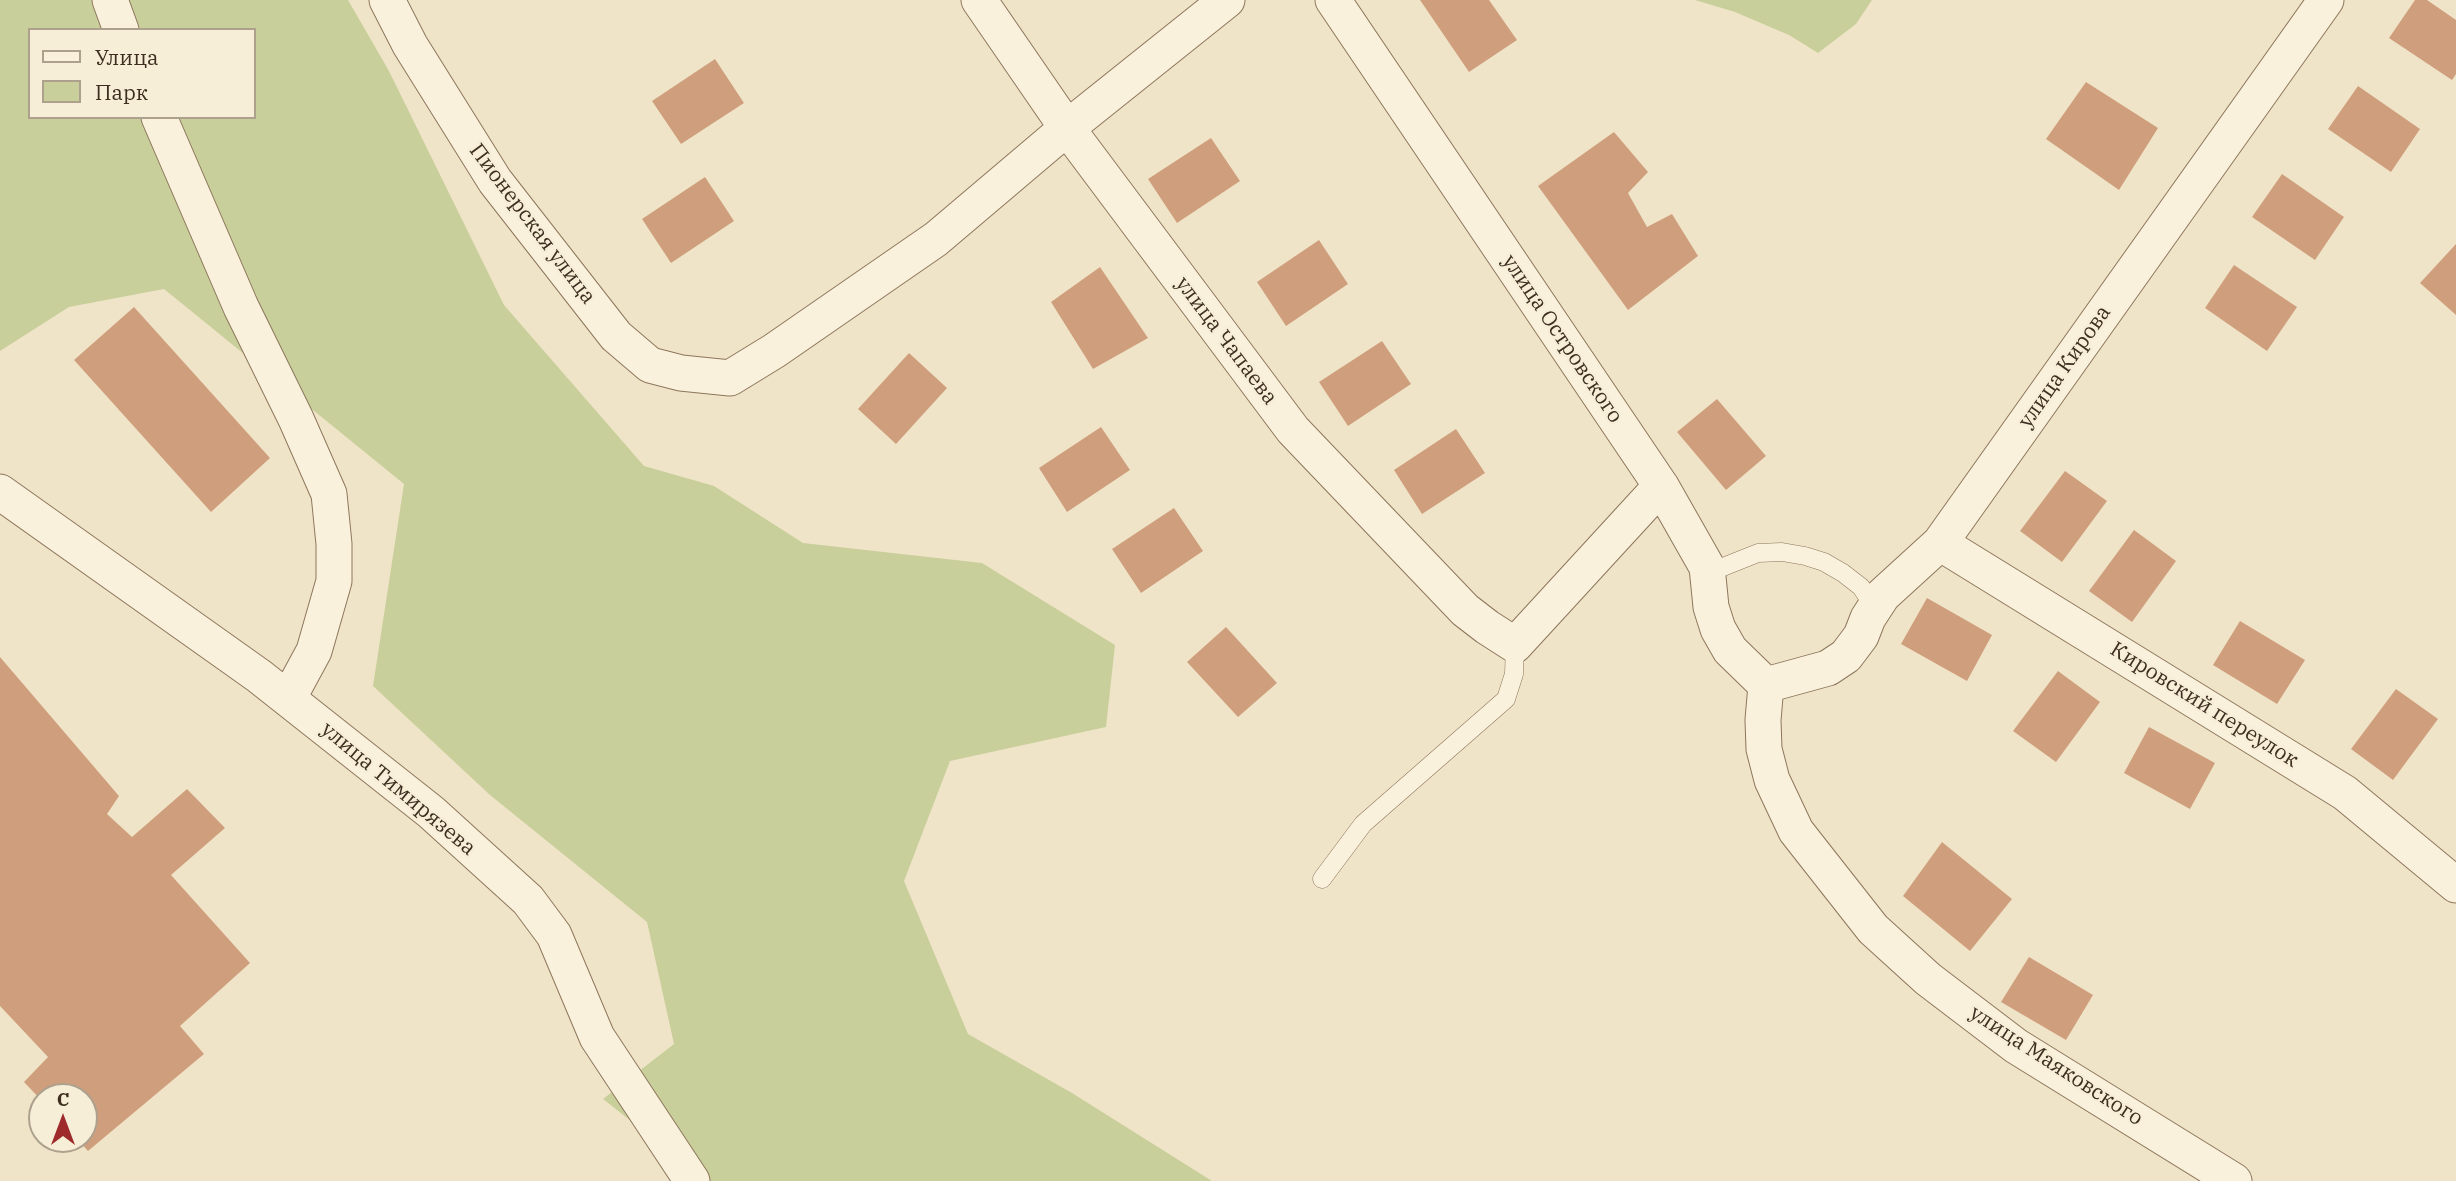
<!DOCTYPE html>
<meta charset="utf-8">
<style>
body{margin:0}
#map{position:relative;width:2456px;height:1181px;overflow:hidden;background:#f0e4c8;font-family:"IBM Plex Serif",serif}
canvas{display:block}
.legend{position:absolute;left:28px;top:28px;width:228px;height:91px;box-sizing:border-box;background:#f7eed8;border:2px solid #ada18e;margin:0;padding:9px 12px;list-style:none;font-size:21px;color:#3d2e20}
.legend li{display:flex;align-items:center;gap:14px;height:35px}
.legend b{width:35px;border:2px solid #ada18e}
.north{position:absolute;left:28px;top:1083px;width:70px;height:70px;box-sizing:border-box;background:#f7eed8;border:2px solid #ada18e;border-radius:50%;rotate:0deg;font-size:19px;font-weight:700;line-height:28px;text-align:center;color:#3d2e20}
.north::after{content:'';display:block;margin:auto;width:24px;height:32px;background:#9e2a2b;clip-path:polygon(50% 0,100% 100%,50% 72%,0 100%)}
</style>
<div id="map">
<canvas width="2456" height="1181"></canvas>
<ul class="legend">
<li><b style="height:9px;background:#faf1dc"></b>Улица</li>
<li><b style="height:19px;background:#c9cf9b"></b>Парк</li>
</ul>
<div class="north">С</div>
</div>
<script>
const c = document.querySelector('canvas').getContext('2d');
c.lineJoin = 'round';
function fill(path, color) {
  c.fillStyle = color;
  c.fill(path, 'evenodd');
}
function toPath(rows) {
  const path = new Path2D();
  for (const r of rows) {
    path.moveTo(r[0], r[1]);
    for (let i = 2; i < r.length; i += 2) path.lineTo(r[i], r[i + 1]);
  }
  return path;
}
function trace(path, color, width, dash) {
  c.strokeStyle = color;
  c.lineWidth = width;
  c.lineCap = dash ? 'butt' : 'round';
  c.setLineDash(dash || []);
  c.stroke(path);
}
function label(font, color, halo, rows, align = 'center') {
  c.font = font + ' "IBM Plex Serif",serif';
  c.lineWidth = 5;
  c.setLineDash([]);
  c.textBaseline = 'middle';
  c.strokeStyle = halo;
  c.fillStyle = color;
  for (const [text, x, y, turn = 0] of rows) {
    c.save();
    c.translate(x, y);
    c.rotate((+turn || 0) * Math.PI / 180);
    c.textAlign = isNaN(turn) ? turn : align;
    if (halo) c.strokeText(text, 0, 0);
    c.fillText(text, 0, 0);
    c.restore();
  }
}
fill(toPath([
 [0,0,348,0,389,71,504,305,644,466,714,486,803,543,982,563,1115,645,1106,727,950,761,904,881,968,1034,1072,1093,1212,1181,707,1181,603,1099,674,1044,647,922,490,795,373,686,404,484,164,289,69,307,0,351],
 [30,30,254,30,254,117,30,117],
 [1695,0,1872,0,1856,24,1818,53,1789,35,1735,12]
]), '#c9cf9b');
fill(toPath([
 [1420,0,1489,0,1517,40,1469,72],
 [2415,0,2427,0,2456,20,2456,74,2452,80,2389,38],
 [715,59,744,103,681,144,652,101],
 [2086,82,2158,128,2119,190,2046,139],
 [2358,86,2420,129,2391,172,2328,129],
 [1614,132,1648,172,1628,193,1647,227,1672,214,1698,256,1628,310,1538,186],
 [1211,138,1240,181,1177,223,1148,179],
 [2282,174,2344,217,2315,260,2252,217],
 [705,177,734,221,671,263,642,219],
 [1319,240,1348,284,1286,326,1257,282],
 [2456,244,2456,315,2420,283],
 [2234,265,2297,307,2267,351,2205,308],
 [1100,267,1148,338,1093,369,1051,302],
 [134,307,270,458,211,512,74,360],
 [1382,341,1411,384,1348,426,1319,382],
 [909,353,947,388,896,444,858,409],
 [1717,399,1766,456,1726,490,1677,432],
 [1101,427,1130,470,1067,512,1039,468],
 [1456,429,1485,473,1422,514,1394,470],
 [2065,471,2107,501,2062,562,2020,531],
 [1174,508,1203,551,1141,593,1112,549],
 [2134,530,2176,561,2132,622,2089,591],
 [1927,598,1992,635,1967,681,1901,644],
 [2240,621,2305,660,2277,704,2213,665],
 [1226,627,1277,683,1238,717,1187,662],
 [0,657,119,796,107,814,132,837,187,789,225,828,171,875,250,963,180,1026,204,1054,88,1151,77,1139,84,1139,84,1097,42,1097,42,1101,24,1082,48,1057,0,1006],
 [2058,671,2100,702,2056,762,2013,731],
 [2396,689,2438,719,2393,780,2351,749],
 [2149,727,2215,763,2190,809,2124,773],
 [1942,842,2012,899,1970,951,1903,896],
 [2029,957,2093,995,2066,1040,2001,1002]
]), '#cf9f7d');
const lane = toPath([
 [1708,573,1758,553,1782,552,1805,556,1824,562,1843,573,1861,587,1875,608],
 [1322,879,1363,824,1506,699,1514,674,1515,645]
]);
const street = toPath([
 [110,0,121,30],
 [387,0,410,45,495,181,616,336,650,365,681,373,730,378,774,351,936,239,1067,128,1227,0],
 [979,0,1067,128,1293,430,1465,610,1487,627,1515,645,1661,486],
 [1333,0,1661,486,1707,567,1711,607,1718,629,1730,650,1766,685],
 [159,117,241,307,296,419,329,494,334,544,334,581,314,651,288,699],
 [0,492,259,676,431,812,528,900,554,935,597,1037,692,1181],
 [1940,543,2345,793,2456,885],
 [1766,685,1828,668,1846,656,1861,636,1868,618,1883,595,1940,543,2326,0],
 [1766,685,1763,720,1764,749,1772,780,1796,831,1873,929,1928,979,2016,1046,2234,1181]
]);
trace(lane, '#8d765c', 19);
trace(street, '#8d765c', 37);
trace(lane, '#faf1dc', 18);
trace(street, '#faf1dc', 35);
label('21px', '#3d2e20', '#f7eed8', [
 ["Пионерская улица",532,224,53],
 ["улица Островского",1562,339,56],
 ["улица Чапаева",1226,341,53],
 ["улица Кирова",2065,367,-55],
 ["Кировский переулок",2204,705,32],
 ["улица Тимирязева",398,789,40],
 ["улица Маяковского",2056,1066,33]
]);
</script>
